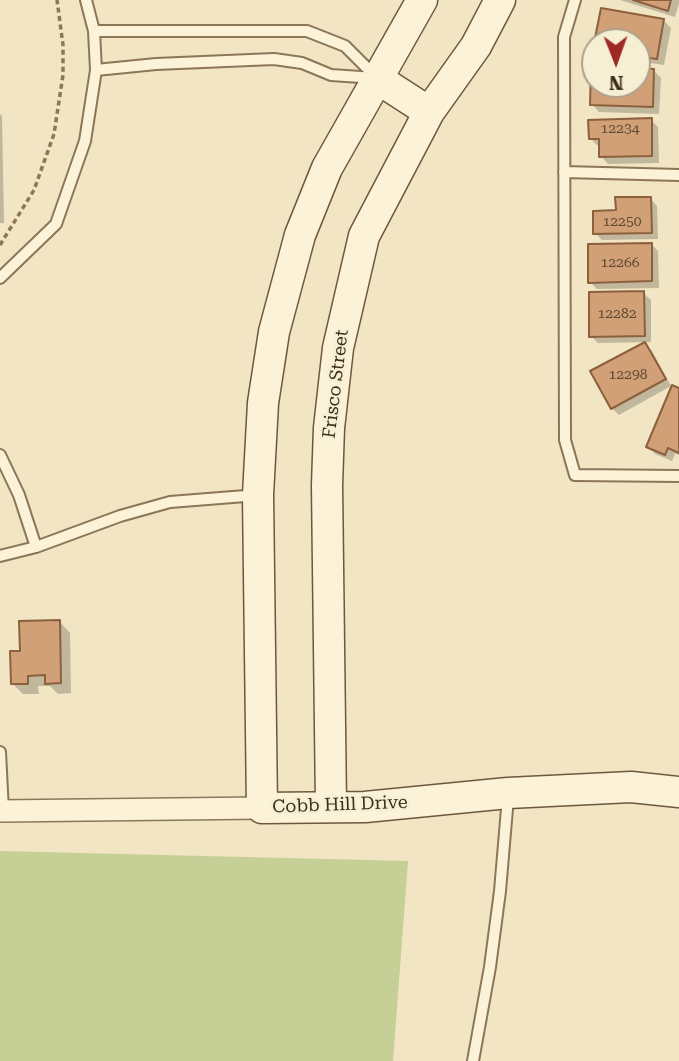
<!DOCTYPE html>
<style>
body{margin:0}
#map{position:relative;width:679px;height:1061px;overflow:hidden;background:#f1e5c3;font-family:"Roboto Serif",serif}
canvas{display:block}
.north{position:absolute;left:581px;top:28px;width:70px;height:70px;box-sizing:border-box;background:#f7efd3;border:2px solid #aca18a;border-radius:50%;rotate:179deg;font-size:19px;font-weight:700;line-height:28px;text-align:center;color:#3b2d1d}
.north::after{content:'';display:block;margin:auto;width:24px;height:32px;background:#9e2a25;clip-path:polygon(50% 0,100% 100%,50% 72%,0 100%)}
</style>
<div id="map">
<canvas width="679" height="1061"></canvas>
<div class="north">N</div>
</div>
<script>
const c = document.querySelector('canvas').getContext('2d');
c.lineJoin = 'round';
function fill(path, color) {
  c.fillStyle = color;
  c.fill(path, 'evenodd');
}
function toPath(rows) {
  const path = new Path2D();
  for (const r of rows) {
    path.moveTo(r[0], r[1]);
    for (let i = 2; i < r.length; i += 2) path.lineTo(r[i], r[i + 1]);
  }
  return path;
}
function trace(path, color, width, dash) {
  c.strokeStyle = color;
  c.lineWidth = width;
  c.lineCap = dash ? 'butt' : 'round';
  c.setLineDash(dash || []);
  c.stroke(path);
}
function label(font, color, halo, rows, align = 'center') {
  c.font = font + ' "Roboto Serif",serif';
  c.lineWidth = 5;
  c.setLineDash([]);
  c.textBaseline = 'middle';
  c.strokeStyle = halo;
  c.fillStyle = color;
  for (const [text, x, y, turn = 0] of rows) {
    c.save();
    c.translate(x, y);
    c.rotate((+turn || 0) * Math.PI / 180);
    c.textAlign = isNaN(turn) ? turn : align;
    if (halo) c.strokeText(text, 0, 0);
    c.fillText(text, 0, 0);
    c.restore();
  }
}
fill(toPath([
 [0,851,408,861,393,1061,0,1061]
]), '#c6cf96');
fill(toPath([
 [620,0,679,0,679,3,675,17],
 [664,21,671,28,664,65,637,61,637,42,596,42],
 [595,69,595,84,637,84,637,70,654,71,661,78,659,114,599,112,592,104],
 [0,114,2,116,4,223,0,223],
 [651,120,658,127,659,163,608,164,601,156,601,145,597,145,590,138],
 [650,198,657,206,658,239,602,240,595,233],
 [651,244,658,251,659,288,597,289,590,282],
 [643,293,651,300,651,342,598,343,591,336],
 [645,344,652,351,671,386,619,415,612,408],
 [679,390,679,455,675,454,672,461,655,454,648,447],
 [60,622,70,633,71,693,58,694,50,686,38,686,39,694,23,694,12,683,21,653]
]), '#0003');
const building = toPath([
 [633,0,671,0,668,11,633,0],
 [601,8,664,19,657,59,637,56,637,42,595,42,593,48,601,8],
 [591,67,595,67,595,84,637,84,637,68,654,69,653,107,590,105,591,67],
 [652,118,652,156,599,157,599,139,589,139,588,120,652,118],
 [615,197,651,197,652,233,593,234,593,211,616,210,615,197],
 [652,243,652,281,588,283,588,244,652,243],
 [644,291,645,336,589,337,589,292,644,291],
 [645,342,666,379,611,409,590,371,645,342],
 [672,385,679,388,679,453,668,448,665,455,646,447,672,385],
 [60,620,61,683,45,684,45,675,28,676,28,684,11,684,10,651,20,651,19,621,60,620]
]);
fill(building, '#d1a077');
trace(building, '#8c603d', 2);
const lane = toPath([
 [575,0,564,37,565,440,575,475,679,476],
 [94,31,307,31,345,46,376,77],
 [96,70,156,64,274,59,302,63,331,75,375,78],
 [564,172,679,175],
 [0,278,56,224,85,141,96,70,94,31,86,0],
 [0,455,19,495,36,547],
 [0,556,36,547,120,516,170,502,258,495],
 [0,752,3,811],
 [473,1061,490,967,500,891,508,797]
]);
const street = toPath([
 [0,811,262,808]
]);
const secondary = toPath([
 [422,0,327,168,300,235,274,332,263,403,258,495,262,808,365,807,508,793,631,787,679,792],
 [378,79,429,112],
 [331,807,327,485,329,428,338,348,364,236,429,112,476,46,500,0]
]);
trace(lane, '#8c7658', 14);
trace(street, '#8c7658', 24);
trace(secondary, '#6e573c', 33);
trace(toPath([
 [0,245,34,190,54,134,63,75,63,45,57,0]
]), '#8c7658', 3.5, [5, 3.5]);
trace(lane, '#fbf2d7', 10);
trace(street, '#fbf2d7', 21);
trace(secondary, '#fbf2d7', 30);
label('14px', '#604a34', null, [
 ["12234",620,129],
 ["12250",622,222],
 ["12266",620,263],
 ["12282",617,314],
 ["12298",628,375]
]);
label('18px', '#3b2d1d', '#f7efd3', [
 ["Frisco Street",336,384,-83],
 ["Cobb Hill Drive",340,805,-2]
]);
</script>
